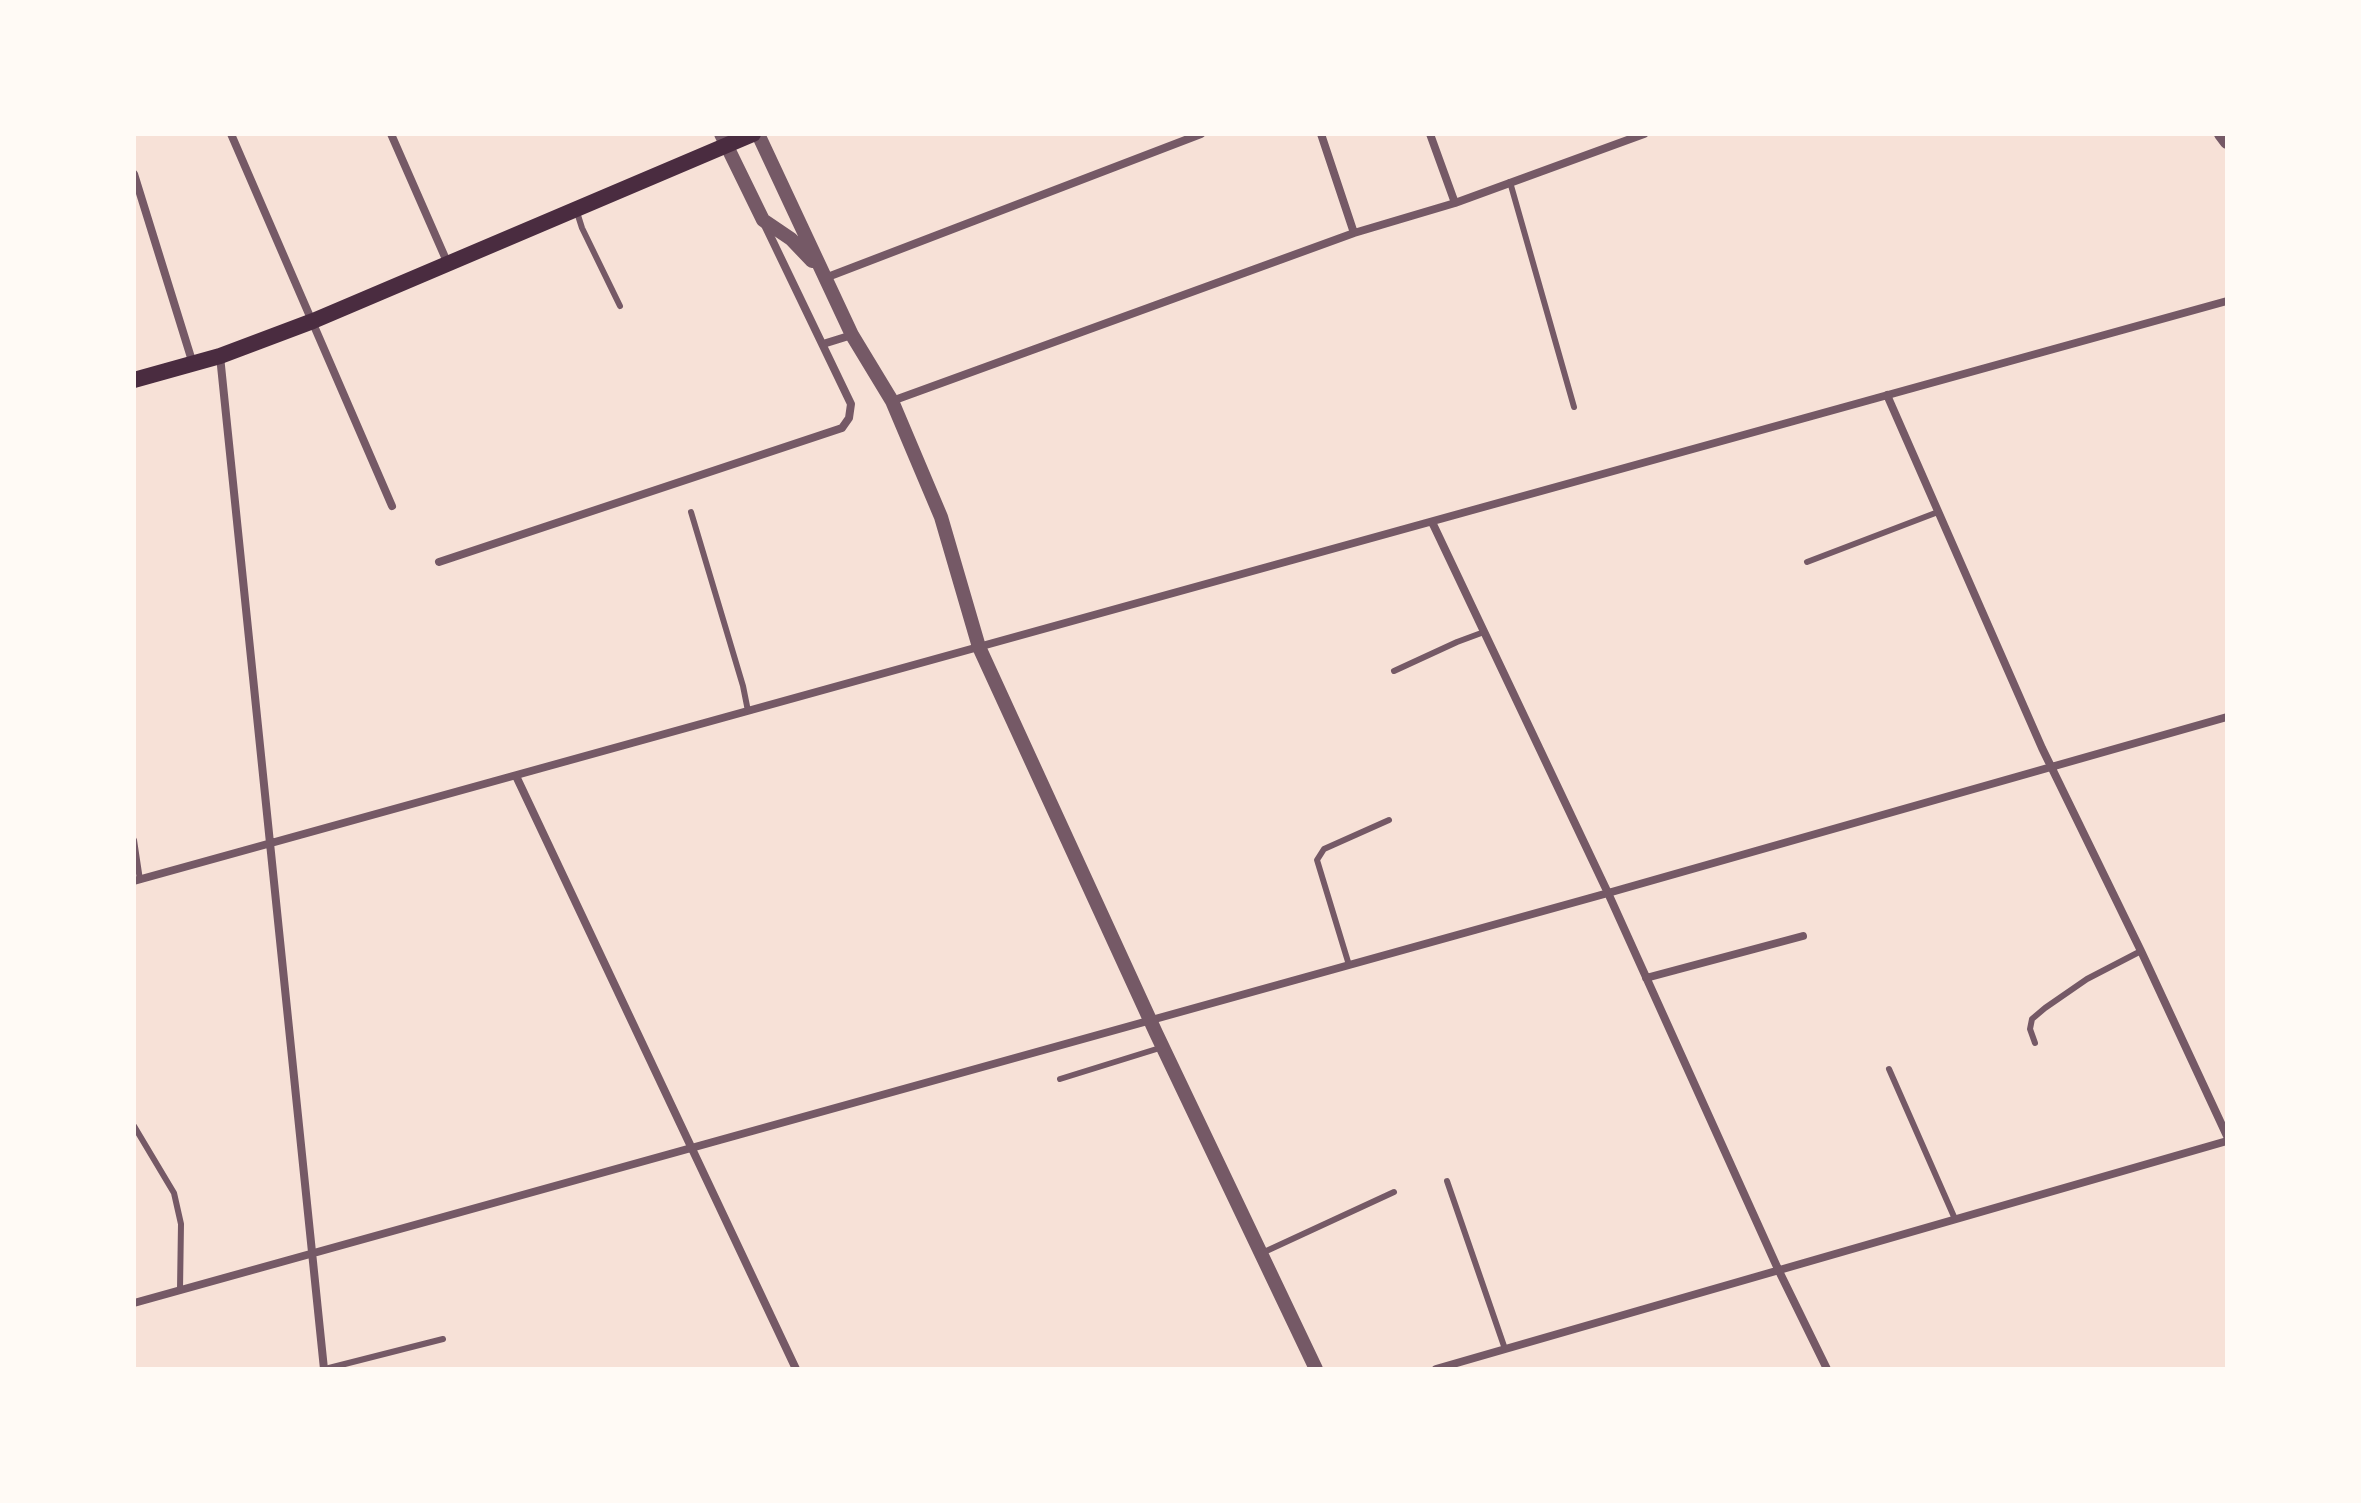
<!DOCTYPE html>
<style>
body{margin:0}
#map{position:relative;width:2361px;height:1503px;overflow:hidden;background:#f7e1d7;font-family:Barlow,sans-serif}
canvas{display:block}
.frame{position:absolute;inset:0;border:136px solid #fffaf5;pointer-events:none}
</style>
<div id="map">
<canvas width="2361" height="1503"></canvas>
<div class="frame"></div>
</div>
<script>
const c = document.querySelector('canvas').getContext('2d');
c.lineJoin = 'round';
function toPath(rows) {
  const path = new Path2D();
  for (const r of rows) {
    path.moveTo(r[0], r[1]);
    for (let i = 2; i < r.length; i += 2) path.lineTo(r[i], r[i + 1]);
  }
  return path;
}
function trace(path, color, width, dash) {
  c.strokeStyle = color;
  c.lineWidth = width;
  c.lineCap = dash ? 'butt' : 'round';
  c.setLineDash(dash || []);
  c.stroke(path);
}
trace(toPath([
 [1510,182,1574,407],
 [576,209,582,228,620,306],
 [691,512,743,686,748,711],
 [1807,562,1938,512],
 [1394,671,1457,642,1484,632],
 [134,840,140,880],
 [1349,965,1317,860,1324,849,1389,820],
 [2035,1043,2030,1029,2032,1019,2045,1008,2087,979,2141,951],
 [1889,1069,1955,1219],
 [1060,1079,1163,1047],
 [134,1126,174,1193,181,1224,180,1289],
 [1447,1181,1505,1349],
 [1262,1253,1394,1192],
 [325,1369,443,1339]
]), '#755966', 6);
trace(toPath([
 [231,134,392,506],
 [391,134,448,264],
 [1321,134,1354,233],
 [1430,134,1455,203],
 [134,174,193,364],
 [825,278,1201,134],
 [823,344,852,335],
 [220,356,324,1369],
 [1887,395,2042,748,2141,951,2227,1136],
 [892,401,1354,233,1455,203,1644,134],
 [1432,522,1608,893,1778,1269,1827,1369],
 [439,562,842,428,849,418,851,404,764,223],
 [516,776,796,1369],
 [134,881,2227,301],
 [1646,978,1803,936],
 [134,1303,1608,893,2227,717],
 [1436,1369,2227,1141]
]), '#755966', 8);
trace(toPath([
 [721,134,763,220,791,239,812,261],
 [758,134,852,335,892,401,941,517,979,647,1156,1033,1316,1369],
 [2221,134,2227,142]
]), '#755966', 14);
trace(toPath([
 [134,380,220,356,313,321,753,134]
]), '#4a2c40', 16);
</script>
